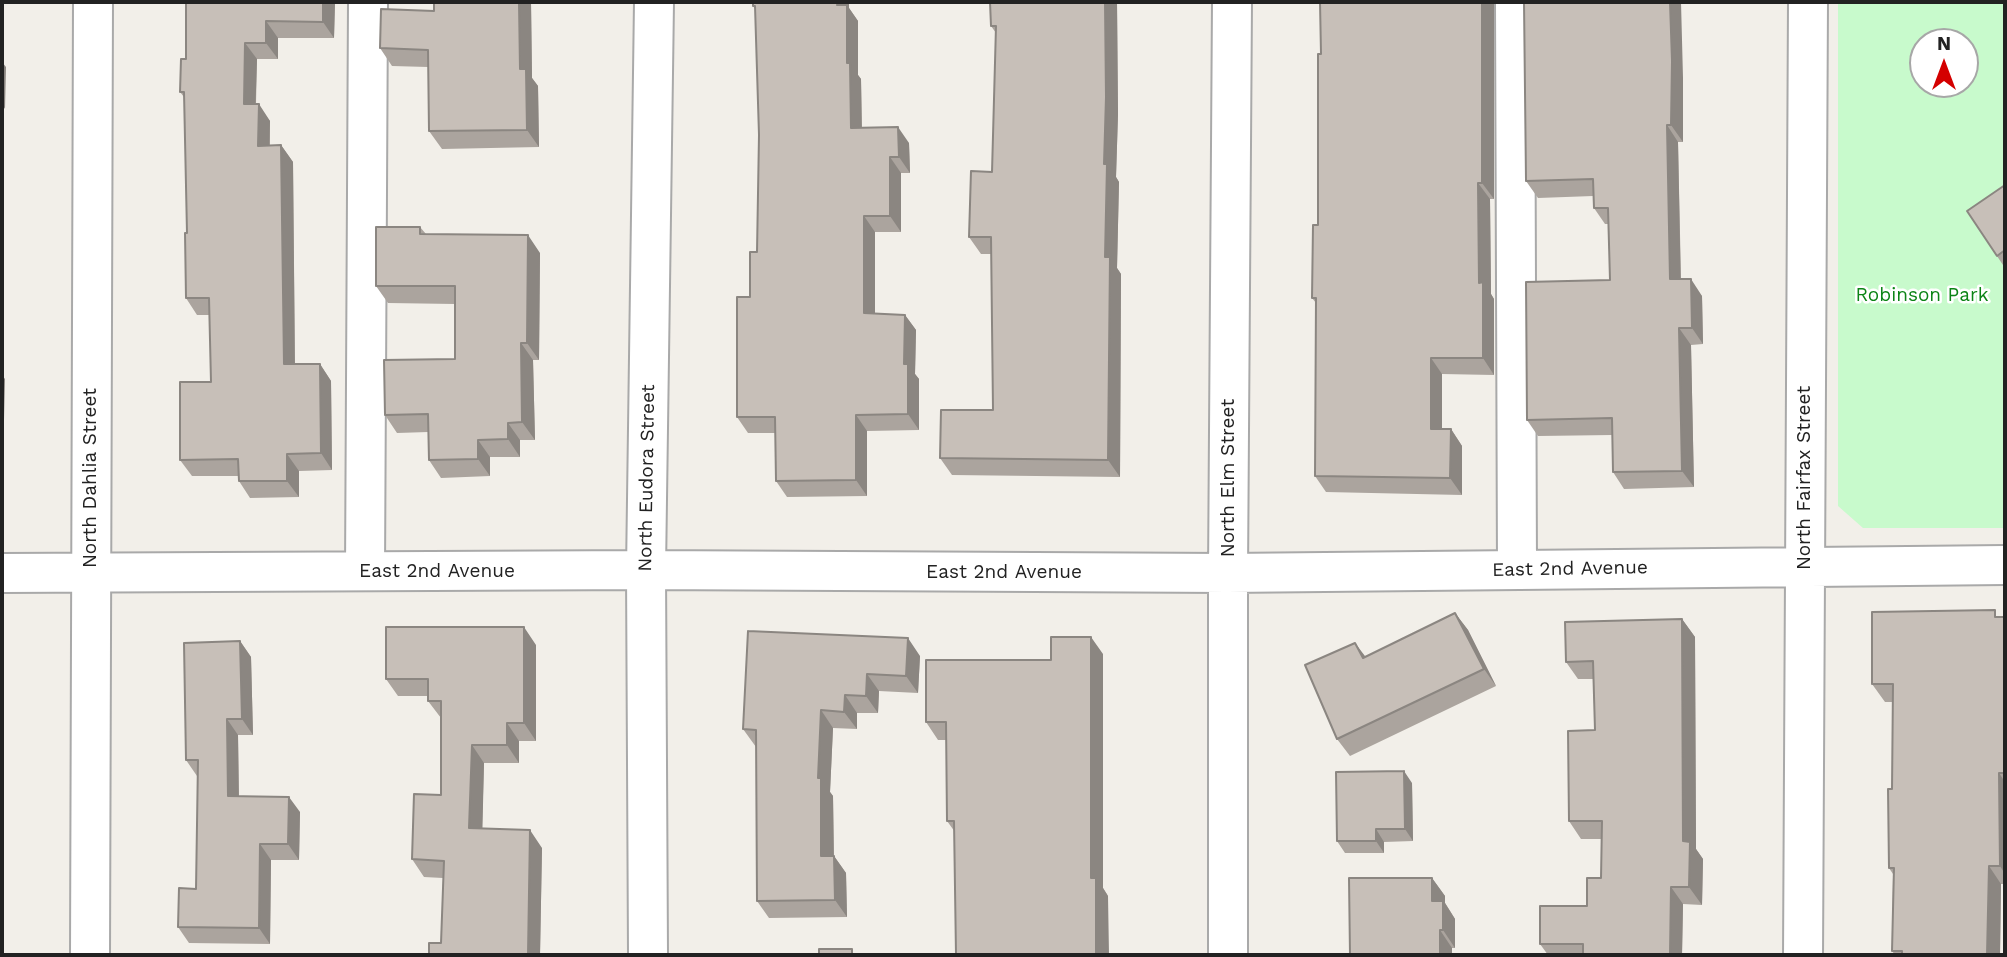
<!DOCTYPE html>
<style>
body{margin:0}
#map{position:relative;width:2007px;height:957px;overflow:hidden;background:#f2efe9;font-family:"Work Sans",sans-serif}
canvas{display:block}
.frame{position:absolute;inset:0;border:4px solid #222;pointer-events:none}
.north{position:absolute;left:1909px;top:28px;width:70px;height:70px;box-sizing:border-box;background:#fff;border:2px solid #a7a7a7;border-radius:50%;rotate:0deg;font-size:19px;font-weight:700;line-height:28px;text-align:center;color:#222}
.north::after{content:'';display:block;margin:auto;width:24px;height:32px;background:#d40000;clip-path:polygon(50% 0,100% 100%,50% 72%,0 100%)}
</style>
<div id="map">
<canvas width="2007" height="957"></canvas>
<div class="frame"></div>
<div class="north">N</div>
</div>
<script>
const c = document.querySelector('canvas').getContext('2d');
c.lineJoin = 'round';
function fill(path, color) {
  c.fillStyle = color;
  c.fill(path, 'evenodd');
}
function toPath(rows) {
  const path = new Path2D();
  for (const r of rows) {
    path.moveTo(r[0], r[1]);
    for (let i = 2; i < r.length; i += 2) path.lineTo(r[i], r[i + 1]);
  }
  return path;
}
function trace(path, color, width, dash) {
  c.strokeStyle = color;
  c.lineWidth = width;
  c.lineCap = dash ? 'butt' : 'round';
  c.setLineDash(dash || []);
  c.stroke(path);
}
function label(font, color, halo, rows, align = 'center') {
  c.font = font + ' "Work Sans",sans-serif';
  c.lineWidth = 5;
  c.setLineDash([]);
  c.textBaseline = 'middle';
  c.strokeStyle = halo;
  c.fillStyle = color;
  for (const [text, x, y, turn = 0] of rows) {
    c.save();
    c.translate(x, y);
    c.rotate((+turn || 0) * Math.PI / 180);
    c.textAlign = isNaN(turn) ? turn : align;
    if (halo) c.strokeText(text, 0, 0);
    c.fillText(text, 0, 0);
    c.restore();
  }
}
fill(toPath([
 [1838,2,2005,2,2005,528,1863,528,1838,506],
 [1923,42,1965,42,1965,84,1923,84]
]), '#c8facc');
const minor = toPath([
 [1515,2,1517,569],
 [365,571,368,2],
 [2,573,646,570,1228,573,2005,565],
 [90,955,93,2],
 [648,955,646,570,654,2],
 [1228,955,1228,573,1232,2],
 [1803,955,1808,2]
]);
trace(minor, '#a9a9a9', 42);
trace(minor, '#fff', 38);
fill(toPath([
 [186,2,335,2,334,38,278,38,278,59,257,59,256,104,270,121,270,146,281,145,293,162,295,364,320,364,331,381,332,470,299,471,299,497,250,498,239,481,238,476,192,476,180,460,211,382,210,315,197,315,186,298,187,233,184,97,180,92,186,59],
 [434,2,535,2,531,2,532,78,538,86,539,147,442,149,429,131,428,67,392,66,380,48,434,11],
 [753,2,849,2,849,8,858,21,858,75,861,79,862,128,909,143,910,173,901,173,901,232,875,232,875,314,905,315,916,330,915,374,919,379,919,430,867,431,867,496,787,497,776,481,775,433,748,433,737,417,750,297,757,252,759,135,755,9,753,6],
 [990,2,1117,2,1118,114,1116,177,1119,182,1117,268,1121,274,1120,477,952,475,940,458,993,410,992,254,981,254,969,237,992,172,996,33,991,26],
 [1320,2,1494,2,1494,199,1490,199,1491,294,1494,299,1494,375,1442,374,1442,429,1451,429,1462,446,1462,495,1326,492,1315,476,1316,303,1312,298,1318,225,1321,54],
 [1683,78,1683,142,1678,142,1681,279,1702,296,1703,344,1691,345,1694,487,1624,489,1613,472,1612,435,1538,436,1527,420,1610,280,1608,224,1605,224,1594,208,1593,196,1538,198,1526,181],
 [2005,185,2005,268,1997,256],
 [420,227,426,234,540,253,539,360,533,360,535,440,520,440,520,457,490,457,490,476,441,478,429,460,428,432,397,433,385,415,455,359,455,304,388,303,376,286],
 [1455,613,1468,630,1496,686,1350,756,1337,739,1366,657],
 [1999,617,2005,617,2005,884,2001,884,2000,955,1895,955,1892,951,1893,874,1889,868,1892,789,1893,702,1885,702,1872,684],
 [1682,619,1695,637,1696,849,1703,859,1702,905,1683,904,1682,955,1548,955,1540,944,1587,906,1601,878,1602,839,1581,839,1569,821,1595,730,1593,679,1578,679,1566,662],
 [748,631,920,656,918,693,879,691,878,713,857,713,857,729,833,728,830,792,833,796,834,856,846,873,847,917,769,918,757,901,756,747,743,729],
 [240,641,251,657,253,735,238,735,239,796,300,812,299,860,271,860,270,944,189,943,178,927,196,889,198,776,197,776,186,760],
 [536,645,536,741,519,741,519,763,484,763,482,829,542,848,540,955,429,955,441,943,443,878,424,877,412,859,441,795,441,718,428,701,428,696,398,696,386,679],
 [1103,654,1103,888,1108,896,955,832,947,821,946,740,938,740,926,722,1051,660],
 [1412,783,1413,841,1384,842,1384,853,1345,853,1337,841],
 [1432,878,1445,896,1445,903,1455,919,1455,948,1452,948,1452,955,1350,955]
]), '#aba49e');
fill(toPath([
 [323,2,335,2,334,38,323,22],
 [519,2,531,2,532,78,538,86,539,147,527,130,520,69],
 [838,2,849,2,849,8,858,21,858,75,861,79,862,144,851,128],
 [1105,2,1117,2,1118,114,1116,177,1119,182,1117,268,1121,274,1120,477,1108,460,1104,164],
 [1482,2,1494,2,1494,199,1482,183],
 [1670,2,1681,2,1683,78,1683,142,1671,125],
 [266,21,278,38,278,59,266,43],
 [245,43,257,59,255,121,244,104],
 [2,62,6,67,5,109,2,104],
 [259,104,270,121,269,162,258,146],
 [1667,125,1678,142,1681,296,1670,279],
 [898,127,909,143,910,173,899,157],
 [281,145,293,162,295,381,284,364],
 [890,157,901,173,901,232,890,216],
 [1478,183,1490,199,1491,294,1494,299,1494,375,1483,358,1479,283],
 [864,216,875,232,875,329,864,313],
 [528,235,540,253,539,360,527,343],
 [1691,279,1702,296,1703,344,1692,328],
 [905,315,916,330,915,374,919,379,919,430,908,414,904,364],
 [1679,328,1691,345,1694,487,1682,471],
 [521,343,533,360,535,440,522,422],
 [1431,358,1442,374,1442,445,1431,429],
 [320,364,331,381,332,470,321,453],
 [2,375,5,379,4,420,2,416],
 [856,415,867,431,867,496,856,480],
 [508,423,520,440,520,457,508,439],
 [1451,429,1462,446,1462,495,1450,478],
 [478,440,490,457,490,476,478,459],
 [287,454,299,471,299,497,287,481],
 [1455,613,1468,630,1496,686,1484,669],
 [1682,619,1695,637,1696,849,1703,859,1702,905,1689,887,1683,841],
 [524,627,536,645,536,741,524,723],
 [1091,637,1103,654,1103,888,1108,896,1109,955,1096,955,1091,878],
 [908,638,920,656,918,693,906,676],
 [240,641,251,657,253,735,242,719],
 [1355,643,1368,660,1363,658],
 [867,674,879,691,878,713,866,696],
 [845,695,857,713,857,729,844,712],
 [821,710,833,728,830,792,833,796,834,873,821,856,818,778],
 [227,719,238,735,239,811,228,796],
 [507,723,519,741,519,763,507,745],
 [472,745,484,763,482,846,469,828],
 [1404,771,1412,783,1413,841,1405,829],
 [1999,773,2005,782,2005,874,2000,866],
 [289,797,300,812,299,860,288,844],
 [1376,829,1384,842,1384,853,1376,841],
 [530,830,542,848,540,955,528,955],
 [260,844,271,860,270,944,259,928],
 [834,856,846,873,847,917,835,900],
 [1989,866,2001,884,2000,955,1987,955],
 [1432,878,1445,896,1445,903,1455,919,1455,948,1443,930,1432,901],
 [1671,887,1683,904,1682,955,1670,955],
 [1440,930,1452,948,1452,955,1440,955]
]), '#8b8681');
const building = toPath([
 [186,2,323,2,323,22,266,21,266,43,245,43,244,104,259,104,258,146,281,145,284,364,320,364,321,453,287,454,287,481,239,481,238,459,180,460,180,382,211,382,209,298,186,298,185,233,187,233,184,92,180,92,181,59,186,59,186,2],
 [434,2,519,2,520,69,526,69,527,130,429,131,428,50,380,48,381,9,434,11,434,2],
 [753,2,838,2,837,5,847,5,847,63,850,63,851,128,898,127,899,157,890,157,890,216,864,216,864,313,905,315,904,364,908,364,908,414,856,415,856,480,776,481,775,417,737,417,737,297,750,297,750,252,757,252,759,135,755,6,753,6,753,2],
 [990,2,1105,2,1106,97,1104,164,1107,164,1105,257,1110,257,1108,460,940,458,941,410,993,410,991,237,969,237,971,171,992,172,996,26,991,26,990,2],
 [1320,2,1482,2,1482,183,1478,183,1479,283,1483,282,1483,358,1431,358,1431,429,1451,429,1450,478,1315,476,1316,298,1312,298,1313,225,1318,225,1318,54,1321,54,1320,2],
 [1524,2,1670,2,1672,61,1671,125,1667,125,1670,279,1691,279,1692,328,1679,328,1682,471,1613,472,1612,418,1527,420,1526,282,1610,280,1608,208,1594,208,1593,179,1526,181,1524,2],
 [2005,185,2005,250,1997,256,1967,211,2005,185],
 [376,227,420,227,420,234,528,235,527,343,521,343,522,422,508,423,508,439,478,440,478,459,429,460,428,414,385,415,384,360,455,359,455,286,376,286,376,227],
 [1995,610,1995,617,2005,617,2005,773,1999,773,2000,866,1989,866,1987,955,1902,955,1902,951,1892,951,1894,868,1889,868,1888,789,1892,789,1893,684,1872,684,1872,612,1995,610],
 [1455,613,1484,669,1337,739,1305,665,1355,643,1363,658,1455,613],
 [1682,619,1683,841,1690,842,1689,887,1671,887,1670,955,1583,955,1583,944,1540,944,1540,906,1587,906,1587,878,1601,878,1602,821,1569,821,1568,731,1595,730,1593,661,1566,662,1565,622,1682,619],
 [386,627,524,627,524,723,507,723,507,745,472,745,469,828,530,830,528,955,429,955,429,943,441,943,444,861,412,859,414,794,441,795,441,701,428,701,428,679,386,679,386,627],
 [748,631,908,638,906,676,867,674,866,696,845,695,844,712,821,710,818,778,821,778,821,856,834,856,835,900,757,901,756,730,743,729,748,631],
 [1051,637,1091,637,1091,878,1096,878,1096,955,956,955,954,821,947,821,946,722,926,722,926,660,1051,660,1051,637],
 [240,641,242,719,227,719,228,796,289,797,288,844,260,844,259,928,178,927,179,888,196,889,198,760,186,760,184,643,240,641],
 [1404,771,1405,829,1376,829,1376,841,1337,841,1336,772,1404,771],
 [1349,878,1432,878,1432,901,1443,901,1443,930,1440,930,1440,955,1350,955,1349,878],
 [819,949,852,949,852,955,819,955,819,949]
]);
fill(building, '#c7bfb8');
trace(building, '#8b8681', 2);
label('19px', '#0c8416', '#fff', [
 ["Robinson Park",1922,295]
]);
label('19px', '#222', '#fff', [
 ["North Dahlia Street",90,478,-90],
 ["North Eudora Street",647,478,-89],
 ["North Elm Street",1228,478,-90],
 ["North Fairfax Street",1804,478,-90],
 ["East 2nd Avenue",1570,569,-1],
 ["East 2nd Avenue",437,571],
 ["East 2nd Avenue",1004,572]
]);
</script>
